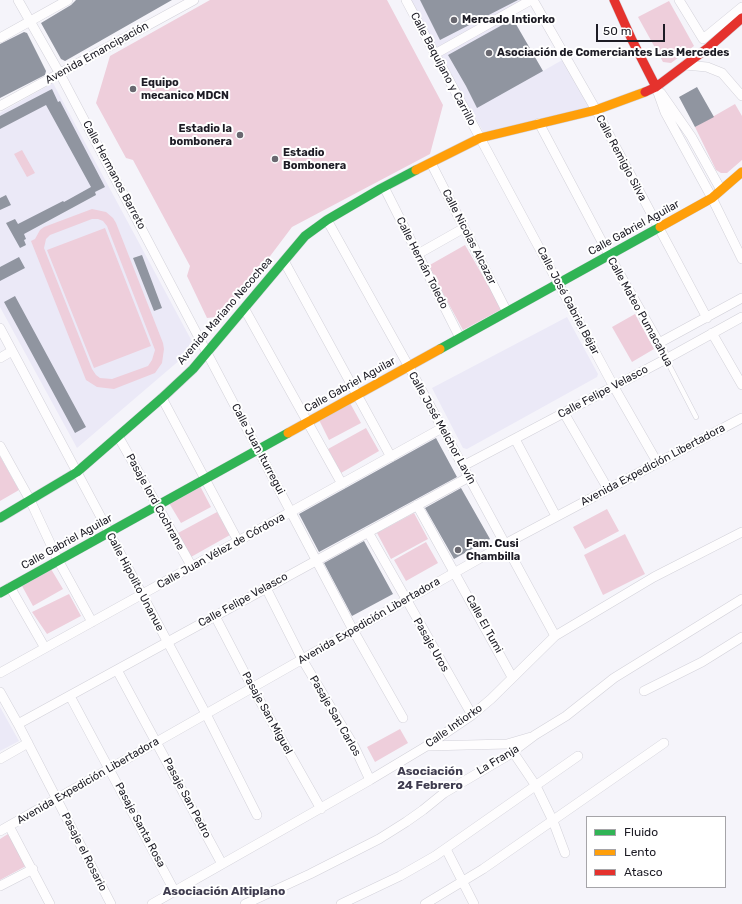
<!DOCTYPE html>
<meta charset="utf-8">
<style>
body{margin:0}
#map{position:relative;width:742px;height:904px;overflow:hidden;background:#f5f4fa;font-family:Rubik,sans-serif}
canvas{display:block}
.legend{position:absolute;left:586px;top:816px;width:140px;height:72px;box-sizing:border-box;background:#fff;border:1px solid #a5a4a8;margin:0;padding:5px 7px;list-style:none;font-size:12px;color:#1d1c25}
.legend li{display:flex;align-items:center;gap:8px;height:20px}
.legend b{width:20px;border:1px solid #a5a4a8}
.scale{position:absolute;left:596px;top:24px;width:69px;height:18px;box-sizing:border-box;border:2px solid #1d1c25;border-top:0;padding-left:5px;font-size:12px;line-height:14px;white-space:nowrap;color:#1d1c25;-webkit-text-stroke:3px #fff;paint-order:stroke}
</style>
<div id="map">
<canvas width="742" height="904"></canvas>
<ul class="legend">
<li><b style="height:5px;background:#30b455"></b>Fluido</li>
<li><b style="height:5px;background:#ff9f0a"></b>Lento</li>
<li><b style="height:5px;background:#e5322d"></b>Atasco</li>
</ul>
<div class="scale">50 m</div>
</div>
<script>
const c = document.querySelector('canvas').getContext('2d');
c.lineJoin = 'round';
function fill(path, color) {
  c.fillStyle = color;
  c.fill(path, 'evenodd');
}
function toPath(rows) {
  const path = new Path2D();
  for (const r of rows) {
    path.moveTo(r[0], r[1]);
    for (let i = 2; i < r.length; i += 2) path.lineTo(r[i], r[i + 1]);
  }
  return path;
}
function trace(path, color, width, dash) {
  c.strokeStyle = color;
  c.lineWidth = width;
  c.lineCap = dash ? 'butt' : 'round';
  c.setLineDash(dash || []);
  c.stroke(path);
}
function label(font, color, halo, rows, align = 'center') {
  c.font = font + ' Rubik,sans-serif';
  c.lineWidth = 4;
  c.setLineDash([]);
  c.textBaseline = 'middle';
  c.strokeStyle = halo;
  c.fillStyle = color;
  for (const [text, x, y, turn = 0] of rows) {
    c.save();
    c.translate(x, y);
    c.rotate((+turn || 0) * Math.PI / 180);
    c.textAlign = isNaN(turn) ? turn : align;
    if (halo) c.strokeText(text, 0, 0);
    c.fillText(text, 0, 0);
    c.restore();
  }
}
fill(toPath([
 [409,0,525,0,510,9,513,19,530,51,543,71,564,59,590,108,484,133,419,20],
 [53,83,195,347,77,448,0,307,0,113],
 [567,317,598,374,597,377,467,449,463,448,432,388],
 [0,707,19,741,0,751]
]), '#ebe9f7');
fill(toPath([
 [210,0,387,0,443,105,430,154,292,227,225,316,207,318,187,276,190,266,133,160,126,158,96,103,110,56],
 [669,1,694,46,671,63,663,62,638,17],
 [735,104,742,116,742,160,727,173,721,173,716,170,695,127],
 [22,150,35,173,27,177,14,154],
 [92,209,106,212,113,218,116,223,163,343,164,349,162,363,155,373,114,389,97,387,86,380,84,375,31,241,35,239,40,230,44,227],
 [92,219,98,219,103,221,107,226,155,350,152,360,148,366,112,379,100,378,96,375,92,369,44,248,46,239,50,235],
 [105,228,151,346,94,368,47,250],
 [465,245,502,309,463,330,428,266],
 [635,314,654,349,632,362,612,327],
 [350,403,361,423,329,440,319,420],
 [366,428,379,451,341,473,328,449],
 [0,456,19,490,0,501],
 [200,486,211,507,181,523,169,503],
 [607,509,619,531,585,549,573,527],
 [217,512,230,535,191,557,178,533],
 [414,513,428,539,391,559,377,533],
 [625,534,645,574,603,595,584,555],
 [426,542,438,563,406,581,394,560],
 [51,569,63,589,33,606,22,586],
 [69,594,81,616,47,634,32,612],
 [400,729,408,743,375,762,367,747],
 [8,834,26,866,0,880,0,839]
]), '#eecedb');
fill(toPath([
 [76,0,172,0,65,61,61,59,41,23,71,5],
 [420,0,518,0,440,40],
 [513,19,543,71,477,108,466,86,448,55],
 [24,32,27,33,46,71,45,75,0,98,0,44],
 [697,87,714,117,695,127,679,97],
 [52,89,58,102,60,101,105,187,95,192,96,195,24,234,26,239,24,240,26,245,20,248,6,223,15,219,18,224,63,201,64,202,91,187,46,105,0,129,0,116],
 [6,195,11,205,0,210,0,198],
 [142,255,162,308,154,311,133,258],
 [19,257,25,268,0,281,0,267],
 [15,296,86,427,75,433,4,302],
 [436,438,457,477,319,552,299,514],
 [461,488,490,539,454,559,425,508],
 [364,541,393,594,352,616,324,563]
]), '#9095a0');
const lane = toPath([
 [666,359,696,417]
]);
const street = toPath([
 [18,0,60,74,353,630,403,718],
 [406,0,614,387,657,462],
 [533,0,596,110,707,318],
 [679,0,703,39,742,7],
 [0,38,68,0],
 [435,54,531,0],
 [685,65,707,67,722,73,742,96],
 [656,87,665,112,712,198,742,259],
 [661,93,691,136,721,190],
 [0,106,194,0],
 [539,123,609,255,659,343,666,359],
 [431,163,507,312],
 [384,187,460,338],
 [327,220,409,367,555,636],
 [418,254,464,228],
 [284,261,391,457],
 [244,308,342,484],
 [0,328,206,714,257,815],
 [712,333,742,385],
 [659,343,742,298],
 [0,358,12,351],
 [162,398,238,541],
 [564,413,608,489],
 [118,436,192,567],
 [515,439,556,516],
 [0,446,30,500,58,560,92,622],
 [463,466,666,359,742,317],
 [417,505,512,677],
 [368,532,472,715],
 [10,587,45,648],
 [266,588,302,659,354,746,370,780],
 [215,616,252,687,321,809],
 [117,670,222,864],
 [0,673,442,428],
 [644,691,702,662,742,637],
 [0,692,18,724,111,904],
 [70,696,175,892],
 [18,724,469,477],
 [427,746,507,744,531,737],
 [513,752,536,786,553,821,565,853],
 [0,759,28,743],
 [9,826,50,904],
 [0,831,505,544,742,418],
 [446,849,474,904],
 [0,886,33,869],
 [152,904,370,780,425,747,472,715,491,699,555,636,654,577,742,532],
 [245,904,310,874,379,839,406,822,423,810,444,793,507,756,535,735,566,716,614,678,742,599],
 [341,904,400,876,435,856,578,756],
 [425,904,483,869,664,743]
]);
const fast = toPath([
 [440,349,660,227],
 [0,518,77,472,162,398,193,369,305,236,327,220,380,189,416,170],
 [0,593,288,433]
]);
const slow = toPath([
 [416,170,480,138,596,110,645,92],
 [660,227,712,198,742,172],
 [288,433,440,349]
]);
const jam = toPath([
 [614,0,632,40,656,87],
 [645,92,656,87,709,47,742,18]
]);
trace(lane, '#d2d1d9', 5.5);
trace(street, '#d2d1d9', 10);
trace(fast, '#d2d1d9', 10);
trace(slow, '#d2d1d9', 10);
trace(jam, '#d2d1d9', 10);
trace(lane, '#fefdfe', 4.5);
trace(street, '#fefdfe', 9);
trace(fast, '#30b455', 9);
trace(slow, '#ff9f0a', 9);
trace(jam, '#e5322d', 9);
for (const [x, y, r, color] of [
 [454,20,4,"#696870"],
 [489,53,4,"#696870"],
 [133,89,4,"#696870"],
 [240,135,4,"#696870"],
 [275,159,4,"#696870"],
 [458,550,4,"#696870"]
]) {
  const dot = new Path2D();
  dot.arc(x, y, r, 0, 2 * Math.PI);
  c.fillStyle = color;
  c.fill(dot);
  trace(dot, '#fff', 1.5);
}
label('bold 11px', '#1d1c25', '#fff', [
 ["Mercado Intiorko",462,20],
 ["Asociación de Comerciantes Las Mercedes",497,53],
 ["Equipo",141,83],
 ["mecanico MDCN",141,96],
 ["Estadio la",232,129,"right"],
 ["bombonera",232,142,"right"],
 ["Estadio",283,153],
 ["Bombonera",283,166],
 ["Fam. Cusi",466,544],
 ["Chambilla",466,557]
], 'left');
label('11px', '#1d1c25', '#fff', [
 ["Avenida Emancipación",97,53,-29],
 ["Calle Baquíjano y Carrillo",443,69,62],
 ["Calle Remigio Silva",621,158,62],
 ["Calle Hermanos Barreto",114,175,62],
 ["Calle Gabriel Aguilar",634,228,-29],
 ["Calle Nicolas Alcazar",469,237,63],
 ["Calle Hernán Toledo",422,263,63],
 ["Calle José Gabriel Béjar",568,301,62],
 ["Avenida Mariano Necochea",225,311,-49],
 ["Calle Mateo Pumacahua",640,312,61],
 ["Calle Gabriel Aguilar",350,385,-29],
 ["Calle Felipe Velasco",603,392,-28],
 ["Calle José Melchor Lavín",442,428,61],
 ["Calle Juan Iturregui",258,449,62],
 ["Avenida Expedición Libertadora",653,465,-28],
 ["Pasaje lord Cochrane",155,502,61],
 ["Calle Gabriel Aguilar",67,542,-29],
 ["Calle Juan Vélez de Córdova",221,551,-29],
 ["Calle Hipolito Unanue",135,582,62],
 ["Calle Felipe Velasco",243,600,-29],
 ["Avenida Expedición Libertadora",369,621,-30],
 ["Calle El Tumi",484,624,61],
 ["Pasaje Uros",431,645,60],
 ["Pasaje San Miguel",267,713,61],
 ["Pasaje San Carlos",335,716,60],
 ["Calle Intiorko",454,726,-35],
 ["La Franja",498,760,-31],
 ["Avenida Expedición Libertadora",88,781,-30],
 ["Pasaje San Pedro",187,798,62],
 ["Pasaje Santa Rosa",140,825,62],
 ["Pasaje el Rosario",84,852,63]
]);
label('bold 12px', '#3f3c4f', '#fff', [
 ["Asociación",430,772],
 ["24 Febrero",430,786],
 ["Asociación Altiplano",224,892]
]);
</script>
